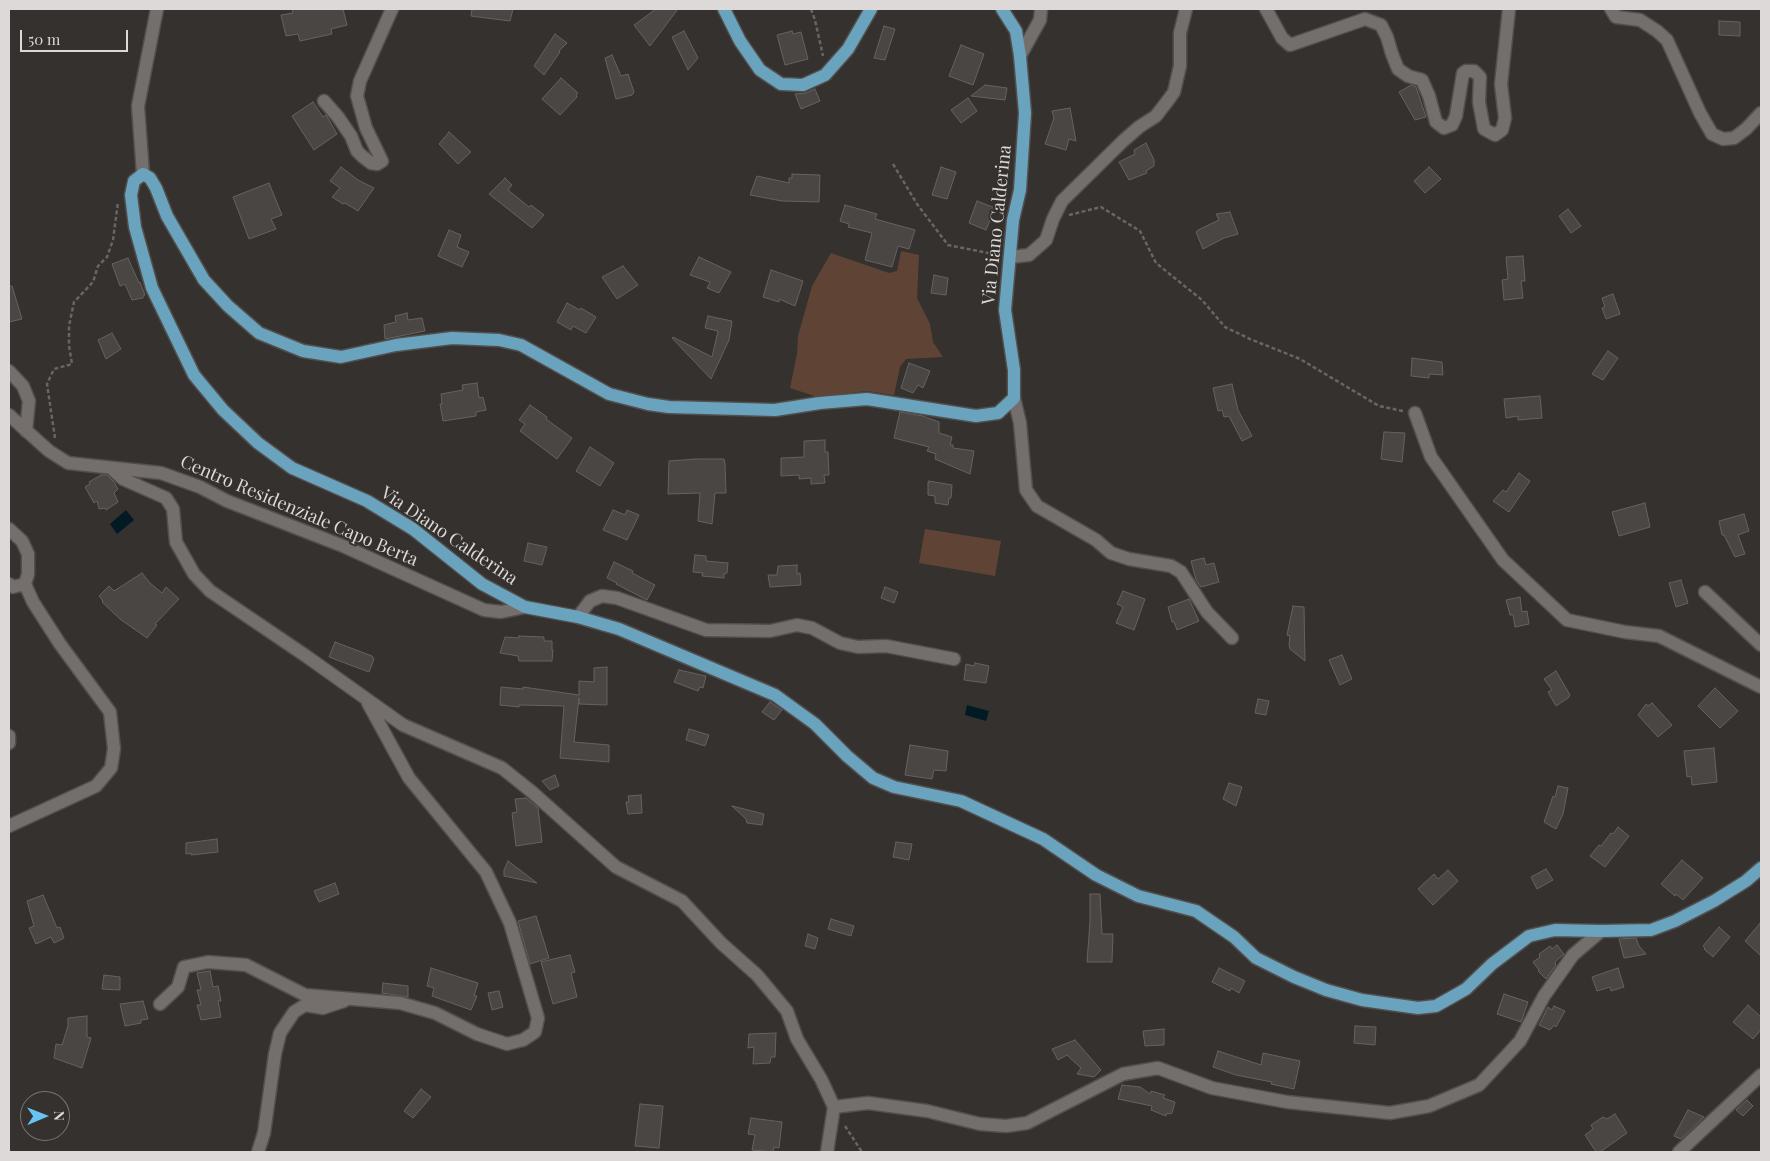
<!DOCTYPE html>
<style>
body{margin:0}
#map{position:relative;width:1770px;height:1161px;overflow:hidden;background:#35312f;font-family:"Playfair Display",serif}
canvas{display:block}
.frame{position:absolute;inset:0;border:10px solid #dcd9d8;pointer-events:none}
.north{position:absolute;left:20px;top:1091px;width:50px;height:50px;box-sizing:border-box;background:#35312f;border:1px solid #787473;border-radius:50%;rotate:89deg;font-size:14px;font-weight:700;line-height:20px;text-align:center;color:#dcd9d8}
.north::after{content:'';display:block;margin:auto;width:18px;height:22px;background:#67c4f0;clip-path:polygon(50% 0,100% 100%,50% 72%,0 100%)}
.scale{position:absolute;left:20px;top:30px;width:108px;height:22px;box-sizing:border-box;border:2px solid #dcd9d8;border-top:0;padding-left:6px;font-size:15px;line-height:18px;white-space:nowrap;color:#dcd9d8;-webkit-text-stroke:4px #35312f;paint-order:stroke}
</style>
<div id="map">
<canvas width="1770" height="1161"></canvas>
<div class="frame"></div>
<div class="north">N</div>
<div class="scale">50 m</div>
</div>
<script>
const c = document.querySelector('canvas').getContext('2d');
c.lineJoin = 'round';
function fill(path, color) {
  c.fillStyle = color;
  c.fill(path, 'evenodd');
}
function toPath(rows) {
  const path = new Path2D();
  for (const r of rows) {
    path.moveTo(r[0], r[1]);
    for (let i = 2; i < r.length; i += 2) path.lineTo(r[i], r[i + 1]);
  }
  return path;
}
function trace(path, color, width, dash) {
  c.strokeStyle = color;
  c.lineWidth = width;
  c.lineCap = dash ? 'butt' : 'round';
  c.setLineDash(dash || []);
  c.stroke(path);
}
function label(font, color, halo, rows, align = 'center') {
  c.font = font + ' "Playfair Display",serif';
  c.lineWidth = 4;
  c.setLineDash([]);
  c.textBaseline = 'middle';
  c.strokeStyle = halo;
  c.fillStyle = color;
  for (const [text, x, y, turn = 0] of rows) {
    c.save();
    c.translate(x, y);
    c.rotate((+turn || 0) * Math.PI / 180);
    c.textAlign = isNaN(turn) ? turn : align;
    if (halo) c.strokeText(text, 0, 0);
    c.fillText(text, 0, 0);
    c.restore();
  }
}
fill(toPath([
 [901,251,919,255,917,298,930,324,933,342,943,357,906,359,900,367,894,395,867,391,817,397,790,388,797,354,798,336,812,286,831,253,889,273,897,271],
 [925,529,1001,541,995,576,919,563]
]), '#5f4435');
fill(toPath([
 [126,510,134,520,117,534,110,524],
 [967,705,989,711,986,721,965,715]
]), '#021a24');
const building = toPath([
 [292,9,343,9,347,25,331,29,332,34,300,41,298,34,286,36,281,15,293,13,292,9],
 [472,9,513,9,510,21,471,16,472,9],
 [656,9,678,9,650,46,634,25,656,9],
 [1719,21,1740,22,1740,36,1719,35,1719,21],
 [884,26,895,29,885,60,874,58,884,26],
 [684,31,698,58,688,70,672,37,684,31],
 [792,31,793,34,801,32,808,59,785,65,777,35,792,31],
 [555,34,567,43,559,51,560,52,544,75,534,66,555,34],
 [961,45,984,54,973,85,949,76,961,45],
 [612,55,621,76,628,74,634,92,632,95,616,99,605,58,612,55],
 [561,78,578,93,576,95,577,97,560,115,542,99,561,78],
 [985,85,1007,88,1005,100,971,96,985,85],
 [1411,85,1416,87,1426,117,1415,120,1399,92,1411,85],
 [815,89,820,101,801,109,795,94,806,93,815,89],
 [968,98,977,111,961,123,951,110,968,98],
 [313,102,323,117,326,115,337,134,314,150,292,116,313,102],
 [1070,108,1076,141,1069,139,1066,150,1045,144,1054,118,1052,111,1070,108],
 [449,132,471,152,458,164,439,144,449,132],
 [1146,143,1154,160,1154,166,1146,171,1147,173,1129,180,1119,162,1135,154,1134,150,1146,143],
 [341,167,358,180,374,188,358,211,345,203,343,204,332,197,340,188,330,181,341,167],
 [941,167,956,172,947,199,932,195,941,167],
 [1429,167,1441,179,1425,193,1414,181,1429,167],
 [792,174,820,175,819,202,782,201,750,195,757,176,789,183,789,178,792,178,792,174],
 [505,178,512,185,508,190,529,207,531,205,544,215,532,228,489,194,505,178],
 [269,183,282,215,271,219,276,229,249,239,233,197,269,183],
 [977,201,995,208,986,230,969,223,977,201],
 [845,205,877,214,875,219,915,230,909,249,898,246,892,267,865,260,872,233,848,227,849,224,840,221,845,205],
 [1568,209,1581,226,1571,233,1559,216,1568,209],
 [1230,212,1238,234,1224,238,1203,249,1196,232,1198,230,1219,220,1216,214,1230,212],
 [449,230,461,235,457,247,469,252,462,267,438,256,449,230],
 [1523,256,1525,281,1521,281,1523,298,1504,300,1502,280,1508,279,1506,257,1523,256],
 [699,257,731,272,719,293,707,288,710,282,690,275,699,257],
 [128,258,139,283,140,282,145,295,143,296,143,298,132,300,125,284,120,286,112,264,128,258],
 [623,266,638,285,617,299,602,277,623,266],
 [771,270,803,281,795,306,779,299,779,302,763,297,771,270],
 [934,275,948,278,946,295,931,293,934,275],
 [9,286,12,286,22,319,9,322,9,286],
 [1613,294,1620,314,1606,319,1602,308,1605,307,1602,298,1613,294],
 [567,303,580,310,581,308,596,317,586,333,573,326,571,330,557,322,567,303],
 [407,313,408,320,422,318,425,331,385,339,384,325,396,322,395,316,407,313],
 [708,316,732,321,729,340,711,379,672,338,673,337,712,357,718,331,705,328,708,316],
 [112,333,121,349,106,359,98,340,112,333],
 [1608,351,1618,358,1603,380,1592,374,1608,351],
 [1412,358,1442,362,1443,375,1429,374,1429,378,1411,376,1412,358],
 [909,363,930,371,923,388,918,385,913,393,901,388,909,363],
 [477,383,479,398,483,397,486,410,476,412,476,416,443,421,440,404,442,404,441,394,463,390,462,385,477,383],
 [1232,384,1238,410,1252,436,1242,441,1229,416,1224,417,1222,410,1218,411,1213,388,1232,384],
 [1540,396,1542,418,1518,420,1518,416,1506,418,1504,399,1540,396],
 [530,405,547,417,546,419,572,438,557,459,520,431,525,424,519,420,530,405],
 [900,412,923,416,939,422,939,433,952,437,950,445,953,445,953,448,974,451,970,474,935,459,936,454,927,451,929,447,894,438,900,412],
 [1384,432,1405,433,1402,462,1381,459,1384,432],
 [825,440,825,452,828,452,829,475,824,475,825,483,811,484,811,478,799,479,799,475,781,476,781,458,804,457,804,441,825,440],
 [590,447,614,463,600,486,576,471,590,447],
 [696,459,724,459,725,464,726,493,715,493,712,524,698,521,700,493,668,494,669,461,696,459],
 [1519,473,1530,481,1509,512,1493,501,1503,490,1506,492,1519,473],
 [101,475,107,475,114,482,118,489,114,493,118,502,106,510,105,508,99,509,97,501,94,503,85,487,90,484,89,482,101,475],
 [929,481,952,485,951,498,949,498,948,505,935,503,935,496,928,495,928,482,929,483,929,481],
 [1645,503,1650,527,1619,536,1612,512,1645,503],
 [613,510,625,515,627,510,639,515,627,540,603,530,613,510],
 [1744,514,1749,531,1738,535,1745,554,1735,557,1724,535,1722,535,1719,521,1744,514],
 [528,543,547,547,542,565,524,561,528,543],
 [695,555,706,556,706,561,728,563,727,573,724,574,724,578,702,576,703,573,693,572,695,555],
 [1204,558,1206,565,1214,563,1219,582,1201,587,1196,580,1191,561,1204,558],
 [614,562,633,571,632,573,655,585,647,600,616,584,617,583,607,578,614,562],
 [797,565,797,574,800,573,801,585,770,587,768,575,777,575,778,566,797,565],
 [142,573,150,583,162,593,166,587,179,599,155,624,157,625,147,638,120,619,102,602,103,601,99,596,109,586,114,591,142,573],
 [1681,580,1688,603,1676,607,1669,583,1681,580],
 [885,587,898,592,894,603,881,598,885,587],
 [1123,591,1145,599,1134,630,1116,623,1123,607,1117,604,1123,591],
 [1520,597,1522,612,1527,611,1529,624,1515,627,1513,615,1510,615,1506,600,1520,597],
 [1189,599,1199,621,1177,630,1174,622,1172,622,1168,607,1189,599],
 [1293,606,1304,607,1305,661,1290,649,1289,644,1290,636,1287,635,1293,606],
 [519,636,544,637,544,641,552,641,552,650,553,650,552,661,519,661,518,656,500,653,505,637,519,638,519,636],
 [335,642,372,656,374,659,369,672,329,657,335,642],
 [1342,655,1352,679,1340,685,1329,660,1342,655],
 [975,663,989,666,986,683,964,680,966,664,974,666,975,663],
 [607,667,607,705,579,704,579,698,574,742,609,745,609,762,560,758,564,706,519,705,519,707,500,705,501,687,523,689,523,687,579,695,579,681,594,682,594,668,607,667],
 [679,670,706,676,703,688,700,687,698,691,674,682,679,670],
 [1556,671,1570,695,1568,698,1556,706,1548,692,1552,690,1544,679,1556,671],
 [1715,688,1738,711,1720,728,1698,706,1715,688],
 [1258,699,1269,701,1266,715,1255,713,1258,699],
 [770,702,782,710,774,720,762,712,770,702],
 [1652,703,1672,725,1658,737,1638,715,1646,704,1648,706,1652,703],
 [689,729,709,735,705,746,686,740,689,729],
 [910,745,948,751,946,771,934,770,932,779,905,775,910,745],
 [1714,748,1717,782,1692,785,1691,776,1687,777,1684,751,1714,748],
 [555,775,559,786,550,790,542,781,555,775],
 [1229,783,1242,787,1236,806,1223,799,1229,783],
 [1558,786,1568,788,1563,814,1556,829,1544,822,1553,796,1555,797,1558,786],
 [641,795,642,813,628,814,626,802,629,802,628,796,641,795],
 [526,798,538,808,542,842,516,846,512,813,517,812,515,799,526,798],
 [732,806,764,814,762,825,747,823,746,819,732,806],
 [1618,827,1629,836,1605,867,1590,856,1599,845,1601,846,1611,833,1613,834,1618,827],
 [217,839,218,852,191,855,191,853,186,854,186,843,217,839],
 [896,842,912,844,909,860,893,857,896,842],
 [1682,860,1703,878,1683,900,1676,894,1675,896,1661,884,1682,860],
 [508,861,537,883,504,876,504,870,508,861],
 [1546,869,1553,880,1537,889,1531,877,1546,869],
 [1448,870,1458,881,1433,905,1418,889,1434,874,1438,879,1448,870],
 [335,883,339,894,319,902,314,891,335,883],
 [1090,894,1100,894,1102,934,1113,934,1112,962,1087,962,1090,922,1090,894],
 [43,895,57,928,60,927,64,938,54,943,51,937,36,944,29,928,34,926,27,901,43,895],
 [536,916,549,958,530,964,518,921,536,916],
 [831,919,854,926,851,936,828,929,831,919],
 [1761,922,1761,956,1745,941,1761,922],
 [1719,927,1730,937,1713,957,1704,949,1705,948,1703,946,1719,927],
 [808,934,818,938,815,949,805,946,808,934],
 [1636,938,1639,946,1646,954,1624,958,1619,939,1636,938],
 [1557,945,1564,954,1555,962,1556,965,1546,979,1538,971,1539,970,1533,962,1540,957,1539,954,1550,946,1552,949,1557,945],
 [570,955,575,972,571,973,577,997,553,1004,541,962,570,955],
 [431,968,478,983,474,996,477,996,471,1010,432,996,434,988,427,986,431,968],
 [1219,968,1245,981,1239,993,1231,988,1230,991,1212,982,1219,968],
 [1618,968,1624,987,1611,991,1610,987,1597,991,1592,977,1618,968],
 [210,971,213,987,218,986,221,1001,218,1001,221,1017,201,1020,197,1005,201,1005,197,990,201,990,197,973,210,971],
 [104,975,120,977,120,990,102,989,104,975],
 [383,983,408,986,408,997,382,993,383,983],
 [499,991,503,1007,492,1010,488,993,499,991],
 [1504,994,1528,1002,1521,1022,1497,1014,1504,994],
 [143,1001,148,1019,141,1020,141,1023,125,1026,120,1004,143,1001],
 [1748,1005,1761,1017,1761,1030,1753,1039,1733,1022,1748,1005],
 [1554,1006,1565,1011,1556,1027,1554,1025,1550,1030,1539,1025,1548,1007,1552,1010,1554,1006],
 [87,1016,87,1037,91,1038,82,1068,54,1058,56,1044,62,1045,68,1026,68,1018,87,1016],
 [1355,1026,1376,1027,1375,1045,1354,1043,1355,1026],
 [1164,1029,1164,1045,1145,1046,1143,1031,1164,1029],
 [776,1033,775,1057,771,1057,770,1063,753,1064,754,1047,748,1048,749,1034,776,1033],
 [1075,1040,1101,1070,1094,1077,1077,1074,1081,1068,1067,1055,1058,1060,1052,1049,1075,1040],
 [1218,1051,1261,1065,1263,1053,1300,1061,1294,1089,1271,1084,1272,1082,1236,1075,1213,1067,1218,1051],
 [1122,1085,1140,1087,1150,1094,1151,1091,1165,1095,1163,1098,1175,1102,1172,1113,1170,1114,1167,1113,1166,1116,1151,1110,1152,1106,1118,1099,1122,1085],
 [421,1089,431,1097,413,1118,404,1111,421,1089],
 [1747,1100,1753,1106,1743,1116,1736,1110,1747,1100],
 [640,1104,663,1106,659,1148,635,1146,640,1104],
 [1688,1110,1704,1117,1681,1139,1674,1136,1688,1110],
 [1615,1114,1627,1133,1600,1152,1596,1152,1585,1135,1593,1129,1591,1125,1603,1117,1607,1119,1615,1114],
 [751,1118,782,1122,779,1148,774,1147,773,1152,752,1150,755,1135,748,1134,751,1118]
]);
fill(building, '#4a4643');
trace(building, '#67625f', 1);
const minor = toPath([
 [1266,9,1282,38,1290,45,1365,19,1381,25,1387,37,1392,54,1398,69,1408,76,1422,80,1429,96,1436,122,1444,128,1452,125,1456,116,1463,73,1466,71,1474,71,1480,77,1479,102,1484,129,1495,135,1502,130,1505,118,1501,84,1509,9],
 [1611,9,1616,17,1640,20,1657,31,1667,40,1700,113,1712,134,1723,139,1734,138,1746,129,1761,113],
 [1020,56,1040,20,1041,9],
 [324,101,338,117,351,136,357,151,362,156,371,163,377,164,382,161,366,128,357,96,360,81,392,9],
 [143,174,138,106,157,9],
 [1010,257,1029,255,1046,240,1053,219,1062,201,1123,141,1139,127,1156,116,1169,99,1174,92,1180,66,1180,33,1186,9],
 [9,371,23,386,29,401,26,431],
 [1014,398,1020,423,1026,490,1037,506,1096,540,1111,553,1129,559,1171,566,1181,572,1207,612,1232,638],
 [1415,413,1431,457,1503,560,1567,620,1625,632,1659,636,1761,687],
 [9,415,49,451,68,463,161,473,200,487,227,501,343,546,484,610,501,612,525,607],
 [111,468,123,479,166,498,173,509,176,542,194,574,210,591,306,656,403,725,502,768,532,792,616,867,682,901,721,943,757,975,787,1011,797,1039,821,1079,834,1107,868,1103,927,1111,980,1124,1006,1126,1027,1123,1123,1074,1158,1068,1212,1088,1287,1102,1390,1113,1429,1106,1479,1085,1520,1041,1544,996,1573,955,1601,931],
 [9,529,22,541,28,554,28,574,25,584,13,587,9,584],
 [1705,592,1761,645],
 [578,617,590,601,602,596,617,598,706,630,770,631,797,625,812,628,840,643,858,647,886,646,954,659],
 [9,736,9,743],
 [9,826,96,786,111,768,114,749,110,712,60,644,33,602,25,584],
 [160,1004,178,987,184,967,208,962,246,965,305,995,400,1003,435,1013,477,1034,507,1044,523,1040,535,1032,538,1018,510,923,486,872,409,778,368,703],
 [258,1152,264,1133,275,1054,280,1033,294,1012,305,1005,323,1008,344,1001],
 [827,1152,834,1107],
 [1679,1152,1761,1075]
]);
const major = toPath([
 [724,9,740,41,760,70,781,84,803,85,825,75,848,49,871,9],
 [1002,9,1016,31,1020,56,1025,113,1020,190,1013,220,1005,310,1014,370,1014,398,998,413,976,416,867,399,820,403,775,410,669,407,648,404,609,394,521,345,499,340,452,338,396,345,341,357,303,351,259,333,228,306,204,280,167,216,156,188,150,178,143,174,134,181,131,195,135,227,152,288,194,375,223,410,258,443,292,468,367,501,413,529,482,584,525,607,578,617,619,629,775,695,815,724,847,756,873,778,894,787,961,801,1043,839,1096,875,1138,896,1196,911,1234,937,1256,958,1294,977,1326,990,1362,1000,1418,1008,1436,1006,1466,989,1492,964,1529,936,1555,930,1601,931,1651,930,1675,921,1714,901,1746,881,1761,868]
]);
trace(minor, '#524f4d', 15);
trace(major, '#524f4d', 15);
trace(toPath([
 [811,9,815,20,823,56],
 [893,164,917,204,948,245,998,255],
 [1069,215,1101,207,1140,231,1156,263,1202,300,1225,327,1250,339,1300,359,1379,406,1403,411],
 [55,438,47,384,54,369,72,364,69,346,69,326,74,302,93,282,98,266,107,257,113,240,118,202],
 [845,1126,862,1152]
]), '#696564', 2.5, [4, 2.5]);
trace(minor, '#746f6c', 12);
trace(major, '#6aa3be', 12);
label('18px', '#dcd9d8', '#35312f', [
 ["Via Diano Calderina",997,225,-84],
 ["Centro Residenziale Capo Berta",299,511,23],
 ["Via Diano Calderina",449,536,34]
]);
</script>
